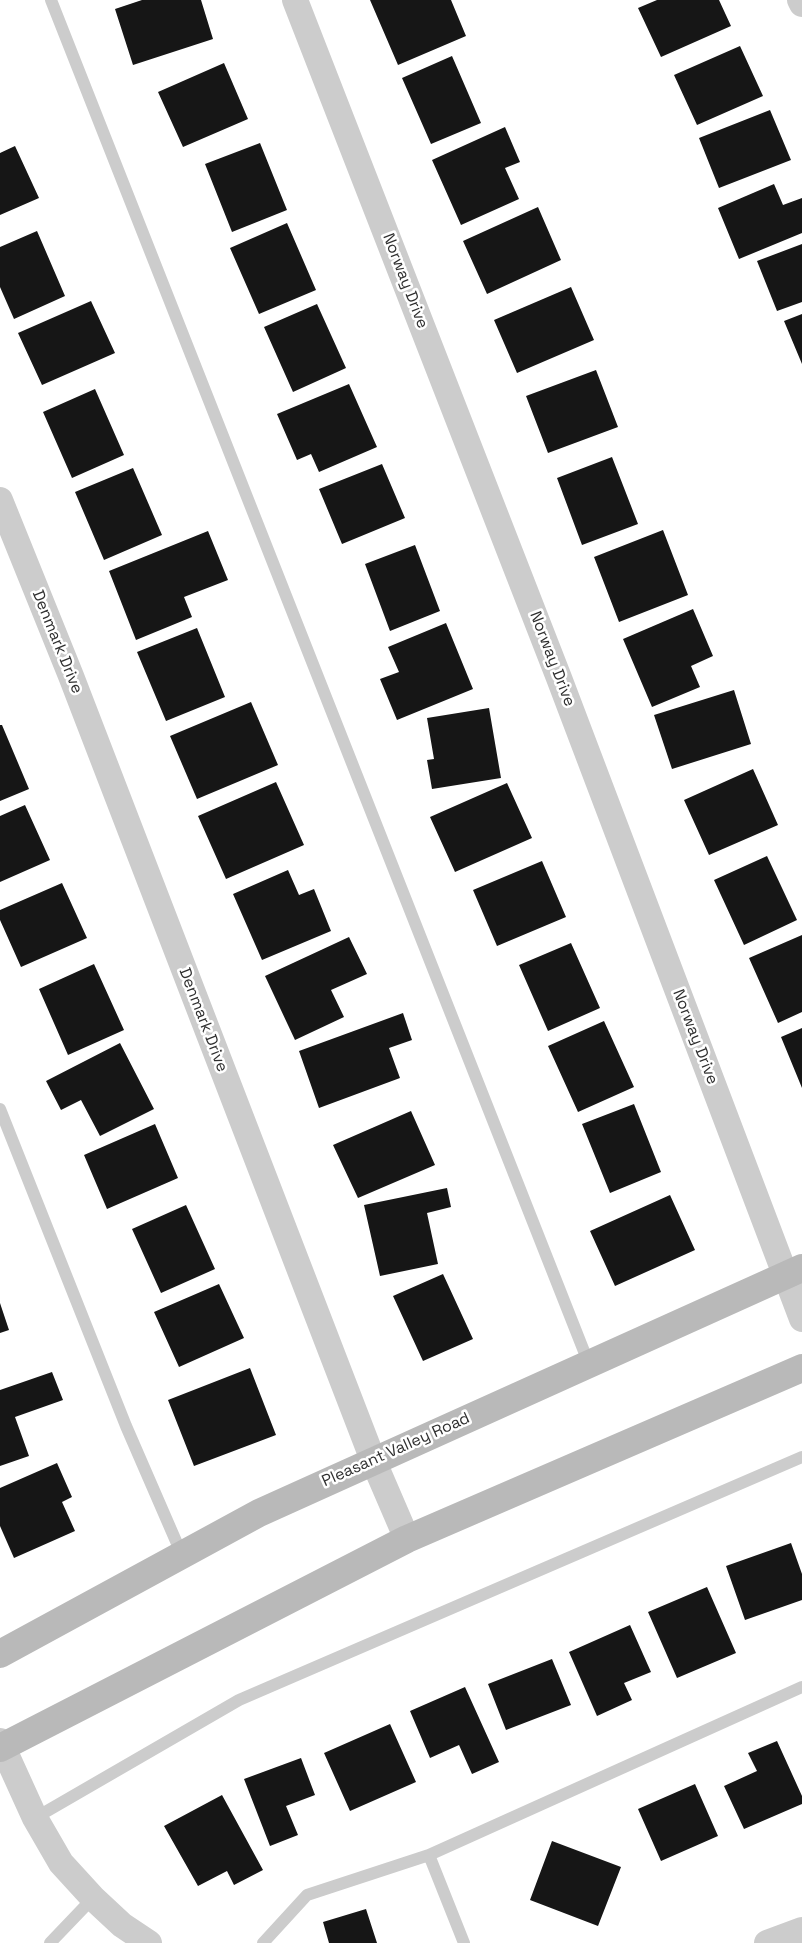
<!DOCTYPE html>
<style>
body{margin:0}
canvas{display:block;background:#fff}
</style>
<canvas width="802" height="1943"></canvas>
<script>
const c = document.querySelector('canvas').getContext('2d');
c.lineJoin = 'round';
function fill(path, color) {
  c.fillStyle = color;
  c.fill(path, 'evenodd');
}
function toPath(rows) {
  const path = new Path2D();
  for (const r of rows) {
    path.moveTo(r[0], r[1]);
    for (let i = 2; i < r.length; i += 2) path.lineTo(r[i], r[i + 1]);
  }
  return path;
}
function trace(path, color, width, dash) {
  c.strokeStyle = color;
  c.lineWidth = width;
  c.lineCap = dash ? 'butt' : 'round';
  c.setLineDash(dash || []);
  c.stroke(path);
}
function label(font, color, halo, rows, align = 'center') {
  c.font = font + ' "Space Grotesk",sans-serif';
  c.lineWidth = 5;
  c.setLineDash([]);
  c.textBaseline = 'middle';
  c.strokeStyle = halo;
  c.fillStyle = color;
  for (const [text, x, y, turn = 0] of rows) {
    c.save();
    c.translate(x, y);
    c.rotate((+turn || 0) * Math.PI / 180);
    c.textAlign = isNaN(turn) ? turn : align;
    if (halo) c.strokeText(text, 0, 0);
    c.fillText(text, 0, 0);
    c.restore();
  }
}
fill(toPath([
 [142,0,201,0,213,39,133,65,115,9],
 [370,0,451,0,466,36,398,65],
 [657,0,719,0,731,26,661,57,638,8],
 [740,46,763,96,697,125,674,75],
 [452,56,481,123,431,144,402,78],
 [224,63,248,119,183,147,158,92],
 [770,110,791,160,719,188,699,138],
 [505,127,520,162,505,168,519,199,461,225,432,160],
 [260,143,287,210,232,232,205,164],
 [15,146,39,198,0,215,0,153],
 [774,184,783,205,802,198,802,233,739,259,718,208],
 [538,207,561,260,487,294,463,241],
 [287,223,316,290,259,314,230,248],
 [37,231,65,296,14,319,0,287,0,247],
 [802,244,802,302,777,311,757,261],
 [571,287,594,340,517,373,494,320],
 [91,301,115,353,42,385,18,333],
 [317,304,346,368,293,392,264,327],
 [802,314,802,364,784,321],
 [596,370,618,427,548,453,526,396],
 [349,384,377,447,319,472,311,454,297,460,277,414],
 [95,389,124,455,72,478,43,412],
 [612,457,638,524,582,545,557,478],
 [382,464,405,518,342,544,319,489],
 [133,468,162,535,104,560,75,492],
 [663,530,688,595,619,622,594,557],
 [208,531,228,580,184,597,192,617,136,640,109,571],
 [415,545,440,611,390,631,365,564],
 [693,609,713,656,691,666,700,687,652,707,623,639],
 [446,623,473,689,397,720,380,679,399,672,388,647],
 [197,628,225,697,166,721,137,652],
 [734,690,751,744,672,769,654,715],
 [251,702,278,765,197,799,170,736],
 [489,708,501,778,432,789,427,760,434,759,427,718],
 [0,725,2,725,29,789,0,801],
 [753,769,778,825,709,855,684,800],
 [276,782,304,845,226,879,198,816],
 [507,783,532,838,455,872,430,817],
 [25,805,50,860,0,882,0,816],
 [767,856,797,920,744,945,714,880],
 [542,861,566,917,497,946,473,890],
 [288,870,299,895,314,889,331,931,262,960,233,894],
 [62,883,87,938,21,967,0,920,0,910],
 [802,935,802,1012,778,1023,749,958],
 [349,937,367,974,331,990,344,1017,295,1040,265,976],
 [571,943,600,1008,548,1031,519,965],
 [94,964,124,1030,68,1055,39,989],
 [403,1013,412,1040,389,1048,400,1078,319,1108,299,1051],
 [604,1021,634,1087,578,1112,548,1046],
 [802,1028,802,1088,781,1037],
 [120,1043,154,1109,100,1136,81,1100,61,1110,46,1081],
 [634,1104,661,1172,610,1193,582,1124],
 [411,1111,435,1165,358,1198,333,1145],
 [155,1124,178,1178,107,1209,84,1155],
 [447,1188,451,1207,427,1213,438,1264,380,1276,364,1205],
 [670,1195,695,1250,615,1286,590,1231],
 [186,1205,215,1269,161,1293,132,1229],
 [443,1274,473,1339,423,1361,393,1296],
 [219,1284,244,1338,179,1367,154,1312],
 [0,1303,9,1330,0,1333],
 [250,1368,276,1435,194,1466,168,1400],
 [52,1372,63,1400,15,1417,29,1456,0,1466,0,1390],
 [57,1463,72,1497,62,1502,75,1531,14,1558,0,1526,0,1488],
 [791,1543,802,1574,802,1600,745,1620,726,1566],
 [707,1587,736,1653,677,1678,648,1612],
 [630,1625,651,1672,624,1683,632,1700,597,1716,569,1652],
 [552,1659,571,1705,506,1730,488,1684],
 [465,1687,499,1762,472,1774,459,1745,430,1758,410,1711],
 [390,1724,416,1782,350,1811,324,1753],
 [777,1741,802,1796,802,1804,744,1829,724,1786,757,1771,748,1753],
 [301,1758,315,1795,286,1806,298,1835,270,1846,244,1779],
 [695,1784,718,1836,661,1861,638,1809],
 [222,1795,263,1870,234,1885,227,1871,198,1886,164,1826],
 [552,1841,621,1867,598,1926,530,1900],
 [366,1909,377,1943,329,1943,323,1922]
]), '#161616');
trace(toPath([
 [51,0,589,1364],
 [0,1109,126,1426,182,1555],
 [35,1818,239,1700,802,1457],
 [429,1855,464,1943],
 [50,1943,93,1898],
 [263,1943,307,1895,429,1855,802,1687]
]), '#ccc', 12);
trace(toPath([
 [295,0,559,678,802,1319],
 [800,0,802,4],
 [0,500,71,676,373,1460,407,1539],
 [0,1741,35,1818,61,1863,93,1898,122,1925,149,1943],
 [767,1943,802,1930]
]), '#ccc', 26);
trace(toPath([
 [0,1654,259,1513,802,1268],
 [0,1748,407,1539,802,1368]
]), '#b9b9b9', 28);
label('16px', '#2f2f2f', '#fff', [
 ["Norway Drive",405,281,69],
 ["Denmark Drive",57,642,68],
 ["Norway Drive",552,659,69],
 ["Denmark Drive",203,1020,69],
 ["Norway Drive",695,1037,69],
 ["Pleasant Valley Road",396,1450,-24]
]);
</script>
